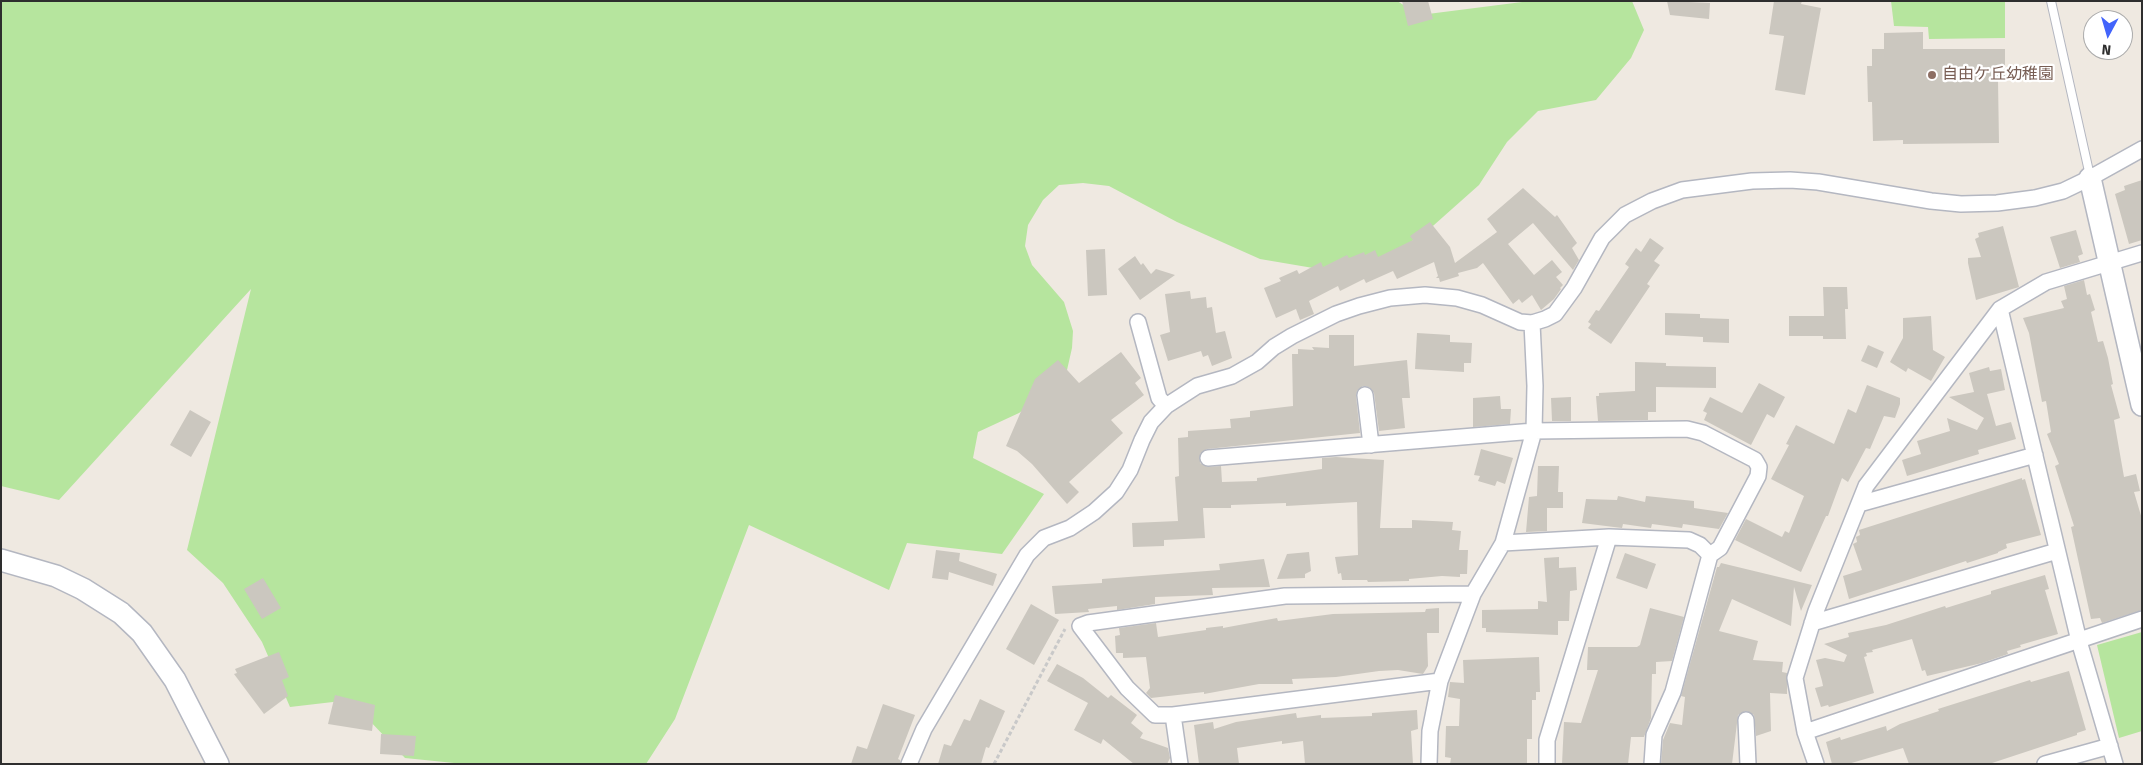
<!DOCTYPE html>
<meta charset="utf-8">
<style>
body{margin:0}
#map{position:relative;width:2143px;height:765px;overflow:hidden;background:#efe9e1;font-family:"Fira Sans",sans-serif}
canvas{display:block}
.frame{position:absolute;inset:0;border:2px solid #2e2e2e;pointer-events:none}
.north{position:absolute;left:2083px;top:10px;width:50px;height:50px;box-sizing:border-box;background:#fff;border:1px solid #ababab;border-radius:50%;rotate:186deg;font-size:14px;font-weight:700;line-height:20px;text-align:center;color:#2e2e2e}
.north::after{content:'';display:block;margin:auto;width:18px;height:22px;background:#4264fb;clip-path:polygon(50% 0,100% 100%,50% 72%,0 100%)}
</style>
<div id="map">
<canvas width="2143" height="765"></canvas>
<div class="frame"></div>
<div class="north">N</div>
</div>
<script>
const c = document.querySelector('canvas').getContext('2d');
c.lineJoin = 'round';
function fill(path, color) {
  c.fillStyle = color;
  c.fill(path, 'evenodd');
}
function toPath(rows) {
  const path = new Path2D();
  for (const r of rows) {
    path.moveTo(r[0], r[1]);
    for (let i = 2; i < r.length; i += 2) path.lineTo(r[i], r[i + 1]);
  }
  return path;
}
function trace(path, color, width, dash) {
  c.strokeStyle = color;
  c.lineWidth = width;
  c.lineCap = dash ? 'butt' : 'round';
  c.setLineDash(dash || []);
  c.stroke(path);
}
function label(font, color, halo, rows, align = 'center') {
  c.font = font + ' "Fira Sans","Noto Sans JP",sans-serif';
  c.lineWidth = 4.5;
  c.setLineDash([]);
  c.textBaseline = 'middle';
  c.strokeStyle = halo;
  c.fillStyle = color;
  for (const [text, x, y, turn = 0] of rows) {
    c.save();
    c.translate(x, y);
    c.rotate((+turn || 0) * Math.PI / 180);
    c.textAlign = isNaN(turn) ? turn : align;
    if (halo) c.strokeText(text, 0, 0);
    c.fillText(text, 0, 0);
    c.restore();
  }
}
fill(toPath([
 [1,1,1397,1,1420,15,1530,1,1632,1,1644,30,1631,58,1596,100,1538,111,1507,142,1479,185,1425,233,1372,266,1319,269,1260,259,1177,222,1109,186,1083,183,1059,185,1043,200,1028,225,1025,246,1032,265,1064,302,1073,331,1072,348,1067,370,1047,393,1019,413,978,432,973,458,1044,494,1002,554,907,543,889,590,749,525,675,719,646,764,464,764,405,758,350,700,290,707,262,642,223,583,187,550,251,289,59,500,1,486],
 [1891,1,2005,1,2005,38,1929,39,1928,27,1894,26],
 [2142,632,2142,731,2119,738,2097,645]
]), '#b6e59e');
fill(toPath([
 [1402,1,1428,1,1433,19,1408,26],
 [1667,1,1710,3,1709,19,1670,15],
 [1774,1,1802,1,1801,4,1821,8,1805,95,1775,90,1784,36,1769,34],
 [1923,32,1923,49,2005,49,2005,81,1998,81,1999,143,1903,144,1903,140,1873,141,1872,102,1868,102,1867,66,1872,66,1872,49,1884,49,1884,33],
 [2142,180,2142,240,2129,244,2115,194,2125,190,2124,186],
 [1523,188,1555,217,1557,215,1577,243,1572,248,1579,260,1573,270,1533,223,1508,244,1534,275,1552,260,1562,272,1556,277,1563,285,1560,288,1561,289,1554,299,1541,310,1532,295,1522,303,1519,299,1513,304,1483,263,1477,268,1458,273,1459,276,1440,282,1439,278,1436,278,1438,276,1434,262,1397,279,1393,271,1366,283,1364,279,1340,291,1338,286,1309,301,1314,314,1300,320,1296,309,1276,318,1264,288,1281,281,1279,278,1297,270,1299,274,1321,262,1323,267,1347,255,1349,258,1364,252,1365,255,1375,250,1378,257,1413,240,1410,236,1430,222,1450,247,1455,263,1497,232,1487,219],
 [2003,226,2019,287,1976,300,1968,263,1968,258,1981,257,1975,239,1979,237,1978,233],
 [2076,230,2083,254,2078,256,2080,262,2060,268,2050,237],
 [1650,238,1664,248,1654,261,1660,265,1647,284,1650,286,1611,344,1588,328,1591,324,1588,322,1596,310,1599,311,1629,267,1625,264,1636,248,1641,252],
 [1105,249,1107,295,1088,296,1086,250],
 [1135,256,1141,265,1143,263,1151,274,1156,269,1175,275,1140,300,1118,269],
 [2084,280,2087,295,2090,294,2095,310,2091,312,2098,342,2103,341,2108,358,2113,384,2111,385,2120,418,2114,420,2124,477,2136,474,2140,491,2134,492,2142,519,2142,610,2102,623,2100,618,2091,619,2071,527,2074,526,2055,466,2059,464,2047,434,2051,432,2046,401,2042,402,2029,333,2023,318,2064,308,2061,301,2067,299,2064,286],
 [1823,287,1847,287,1848,309,1845,309,1846,339,1823,339,1823,336,1789,336,1789,316,1824,316],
 [1190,291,1191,299,1206,297,1207,308,1212,307,1216,333,1225,331,1232,358,1212,366,1208,355,1203,357,1201,351,1168,361,1160,335,1170,332,1165,294],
 [1665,313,1700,314,1700,318,1729,319,1729,343,1703,342,1703,337,1665,335],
 [1931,316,1933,350,1945,357,1931,381,1908,368,1906,372,1890,362,1903,338,1903,318],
 [1417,333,1450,335,1450,342,1472,343,1471,363,1464,363,1464,372,1415,369],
 [1329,335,1354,335,1354,366,1407,360,1410,398,1402,398,1405,428,1379,431,1374,393,1369,387,1363,386,1357,391,1356,396,1360,433,1207,449,1200,454,1200,463,1208,467,1221,466,1222,482,1257,481,1257,478,1322,469,1322,458,1336,457,1384,460,1380,528,1412,528,1412,520,1453,522,1452,530,1461,531,1459,550,1468,550,1467,574,1460,574,1460,577,1442,576,1409,579,1409,581,1368,582,1367,580,1342,580,1341,573,1338,574,1335,557,1358,555,1357,502,1286,506,1286,503,1231,505,1231,508,1203,508,1205,538,1164,540,1164,546,1133,547,1132,523,1178,521,1175,477,1179,476,1178,438,1188,437,1188,431,1231,428,1230,419,1250,417,1250,411,1293,406,1292,354,1298,354,1298,349,1314,350,1312,347,1329,348],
 [1868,345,1884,352,1877,368,1861,361],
 [1121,352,1141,378,1135,383,1144,395,1111,420,1123,433,1069,482,1079,492,1067,504,1032,464,1017,451,1006,446,1035,379,1058,360,1079,383],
 [1635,362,1666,363,1666,366,1716,367,1716,388,1656,387,1656,412,1648,412,1648,420,1598,421,1596,396,1599,396,1599,393,1635,391],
 [1989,367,1990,371,2001,369,2005,390,1987,394,1996,426,2011,422,2016,439,1978,450,1979,454,1907,476,1902,460,1921,454,1917,441,1950,431,1947,418,1977,430,1984,418,1949,397,1974,392,1969,373],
 [1759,383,1785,397,1774,418,1767,414,1751,445,1704,420,1707,413,1703,411,1710,397,1742,413],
 [1867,385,1900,398,1900,404,1895,418,1884,416,1870,449,1866,448,1848,482,1842,478,1828,516,1826,516,1801,572,1735,540,1746,519,1782,537,1785,531,1789,533,1804,496,1771,479,1789,445,1786,444,1796,425,1834,444,1848,409,1856,413],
 [1500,396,1501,409,1511,409,1510,424,1473,427,1473,398],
 [1571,397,1571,421,1552,421,1551,398],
 [190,410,211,422,191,457,170,445],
 [1481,449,1513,458,1505,484,1497,481,1495,486,1478,481,1480,476,1474,475],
 [1538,466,1559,466,1558,492,1563,492,1563,508,1547,508,1547,531,1526,532,1529,497,1537,496],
 [2022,478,2022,480,2025,479,2041,535,2006,544,2007,548,1998,552,1998,553,1967,563,1966,561,1849,599,1843,576,1862,570,1853,544,1857,542,1856,537,1860,535,1859,530],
 [1618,496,1645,502,1646,496,1694,501,1694,508,1728,513,1719,529,1683,524,1682,528,1652,524,1651,528,1623,524,1622,528,1582,523,1586,499,1617,500],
 [936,550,960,553,959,561,997,574,993,586,949,572,948,580,932,578],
 [1309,552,1311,571,1305,574,1305,578,1277,579,1287,554],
 [1625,553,1656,564,1647,589,1616,578],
 [1559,557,1559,568,1576,567,1577,590,1570,591,1569,621,1558,621,1558,635,1486,632,1486,628,1482,628,1482,610,1538,609,1538,601,1547,602,1544,558],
 [1264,559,1270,587,1212,588,1213,595,1155,597,1155,604,1117,610,1117,606,1088,609,1089,612,1055,614,1052,586,1102,583,1102,579,1220,570,1219,564],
 [1721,563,1812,585,1801,611,1794,587,1791,626,1732,599,1719,631,1758,641,1753,660,1783,662,1782,672,1787,673,1787,694,1770,693,1771,731,1756,736,1754,715,1746,711,1738,715,1732,764,1661,764,1663,740,1670,723,1682,725,1685,697,1681,696,1717,567,1719,567],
 [2045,575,2049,589,2045,590,2058,634,2020,645,2021,647,2007,651,2008,654,1982,663,1927,676,1925,670,1922,671,1912,639,1872,650,1873,652,1866,653,1867,656,1864,657,1874,693,1829,707,1828,705,1821,707,1815,688,1823,686,1822,681,1816,660,1825,658,1844,662,1847,655,1824,644,1849,637,1848,633,1886,625,1945,606,1946,608,1991,594,1991,591],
 [263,578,281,608,262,619,244,589],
 [1031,604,1059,620,1034,665,1006,649],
 [1439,608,1439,633,1427,633,1428,666,1423,674,1398,670,1379,671,1336,677,1292,679,1293,684,1259,684,1204,694,1204,692,1151,698,1146,693,1150,688,1146,657,1123,658,1123,653,1116,653,1115,636,1120,635,1119,628,1156,623,1158,637,1206,630,1206,628,1223,626,1223,628,1277,618,1278,621,1333,614,1425,612,1426,609],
 [1650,608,1684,617,1672,661,1656,662,1656,674,1652,674,1651,718,1644,737,1631,737,1628,764,1562,764,1564,722,1581,723,1598,670,1587,670,1588,647,1637,647,1640,645],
 [279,652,289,677,282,680,288,696,264,714,234,674,237,673,235,669],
 [1539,657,1540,692,1536,692,1536,700,1532,700,1532,739,1527,739,1527,764,1450,764,1451,758,1445,757,1446,726,1459,726,1460,699,1448,697,1450,682,1464,683,1463,660],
 [1057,664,1083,678,1108,698,1111,695,1137,715,1131,723,1143,733,1140,738,1168,748,1170,758,1167,764,1134,764,1103,739,1101,744,1074,730,1088,703,1047,681],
 [2069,671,2086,730,2077,733,2077,735,1989,764,1909,764,1903,748,1848,764,1832,764,1826,742,1840,737,1841,740,1886,726,1887,731,1900,724,1939,711,1938,709,2030,680,2031,682],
 [335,695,375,705,372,731,328,724],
 [980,699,1005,711,989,748,986,747,981,764,938,764,944,744,951,746,964,719,970,721],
 [883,704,915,715,898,759,900,760,900,764,851,764,857,746,867,749],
 [1417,710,1418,729,1411,731,1413,764,1305,764,1303,741,1282,744,1282,741,1237,748,1239,764,1199,764,1194,725,1213,722,1214,729,1236,722,1296,713,1297,718,1321,715,1321,718,1372,716,1372,713],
 [381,734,416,736,414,756,380,754]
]), '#cbc7bf');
const lane = toPath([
 [2051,1,2090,176]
]);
const street = toPath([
 [2000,309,2079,641,2115,764],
 [1138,322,1159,398,1166,406],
 [1365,395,1371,445],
 [1208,458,1534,431,1687,429,1703,433,1755,460,1759,467,1758,476,1720,548,1710,555],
 [1859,504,2035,455],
 [1503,543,1609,537,1689,540,1700,545,1710,555,1673,692,1654,735,1652,764],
 [1812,623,2057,551],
 [1440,681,1173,715,1155,715,1127,688,1080,626,1088,623,1285,596,1473,594],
 [1173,715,1180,764],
 [1746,720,1748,764],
 [1805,732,2142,619],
 [909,764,924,729,1027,555,1044,538,1070,528,1094,512,1116,492,1130,470,1142,440,1151,422,1166,406,1197,386,1232,376,1257,362,1274,347,1292,336,1336,314,1359,306,1390,298,1425,295,1457,298,1482,305,1520,322,1532,323,1545,319,1555,314,1574,288,1602,238,1625,215,1652,201,1682,190,1752,181,1790,180,1818,182,1931,201,1961,204,1997,203,2035,198,2063,191,2090,178,2142,149],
 [1429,764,1430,731,1440,681,1473,594,1503,543,1534,431,1535,386,1532,323],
 [1547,764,1547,740,1609,537],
 [1816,764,1805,732,1795,678,1816,611,1866,486,2000,309,2046,282,2142,253],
 [2045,764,2110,746]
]);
const secondary = toPath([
 [2090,178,2142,405],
 [1,560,56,576,83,589,121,613,142,633,175,680,218,764]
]);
trace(lane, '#b4b7c1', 10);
trace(street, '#b4b7c1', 18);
trace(secondary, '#b4b7c1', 24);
trace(toPath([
 [994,764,1065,629]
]), '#c9c9c9', 3, [4, 2.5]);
trace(lane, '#fff', 8);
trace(street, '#fff', 15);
trace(secondary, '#fff', 21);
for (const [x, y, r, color] of [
 [1932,75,5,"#8d6e63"]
]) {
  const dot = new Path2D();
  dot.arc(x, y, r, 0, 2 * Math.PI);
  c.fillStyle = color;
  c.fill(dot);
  trace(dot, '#fff', 2);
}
label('16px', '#785e54', '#fff', [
 ["自由ケ丘幼稚園",1942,75]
], 'left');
</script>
